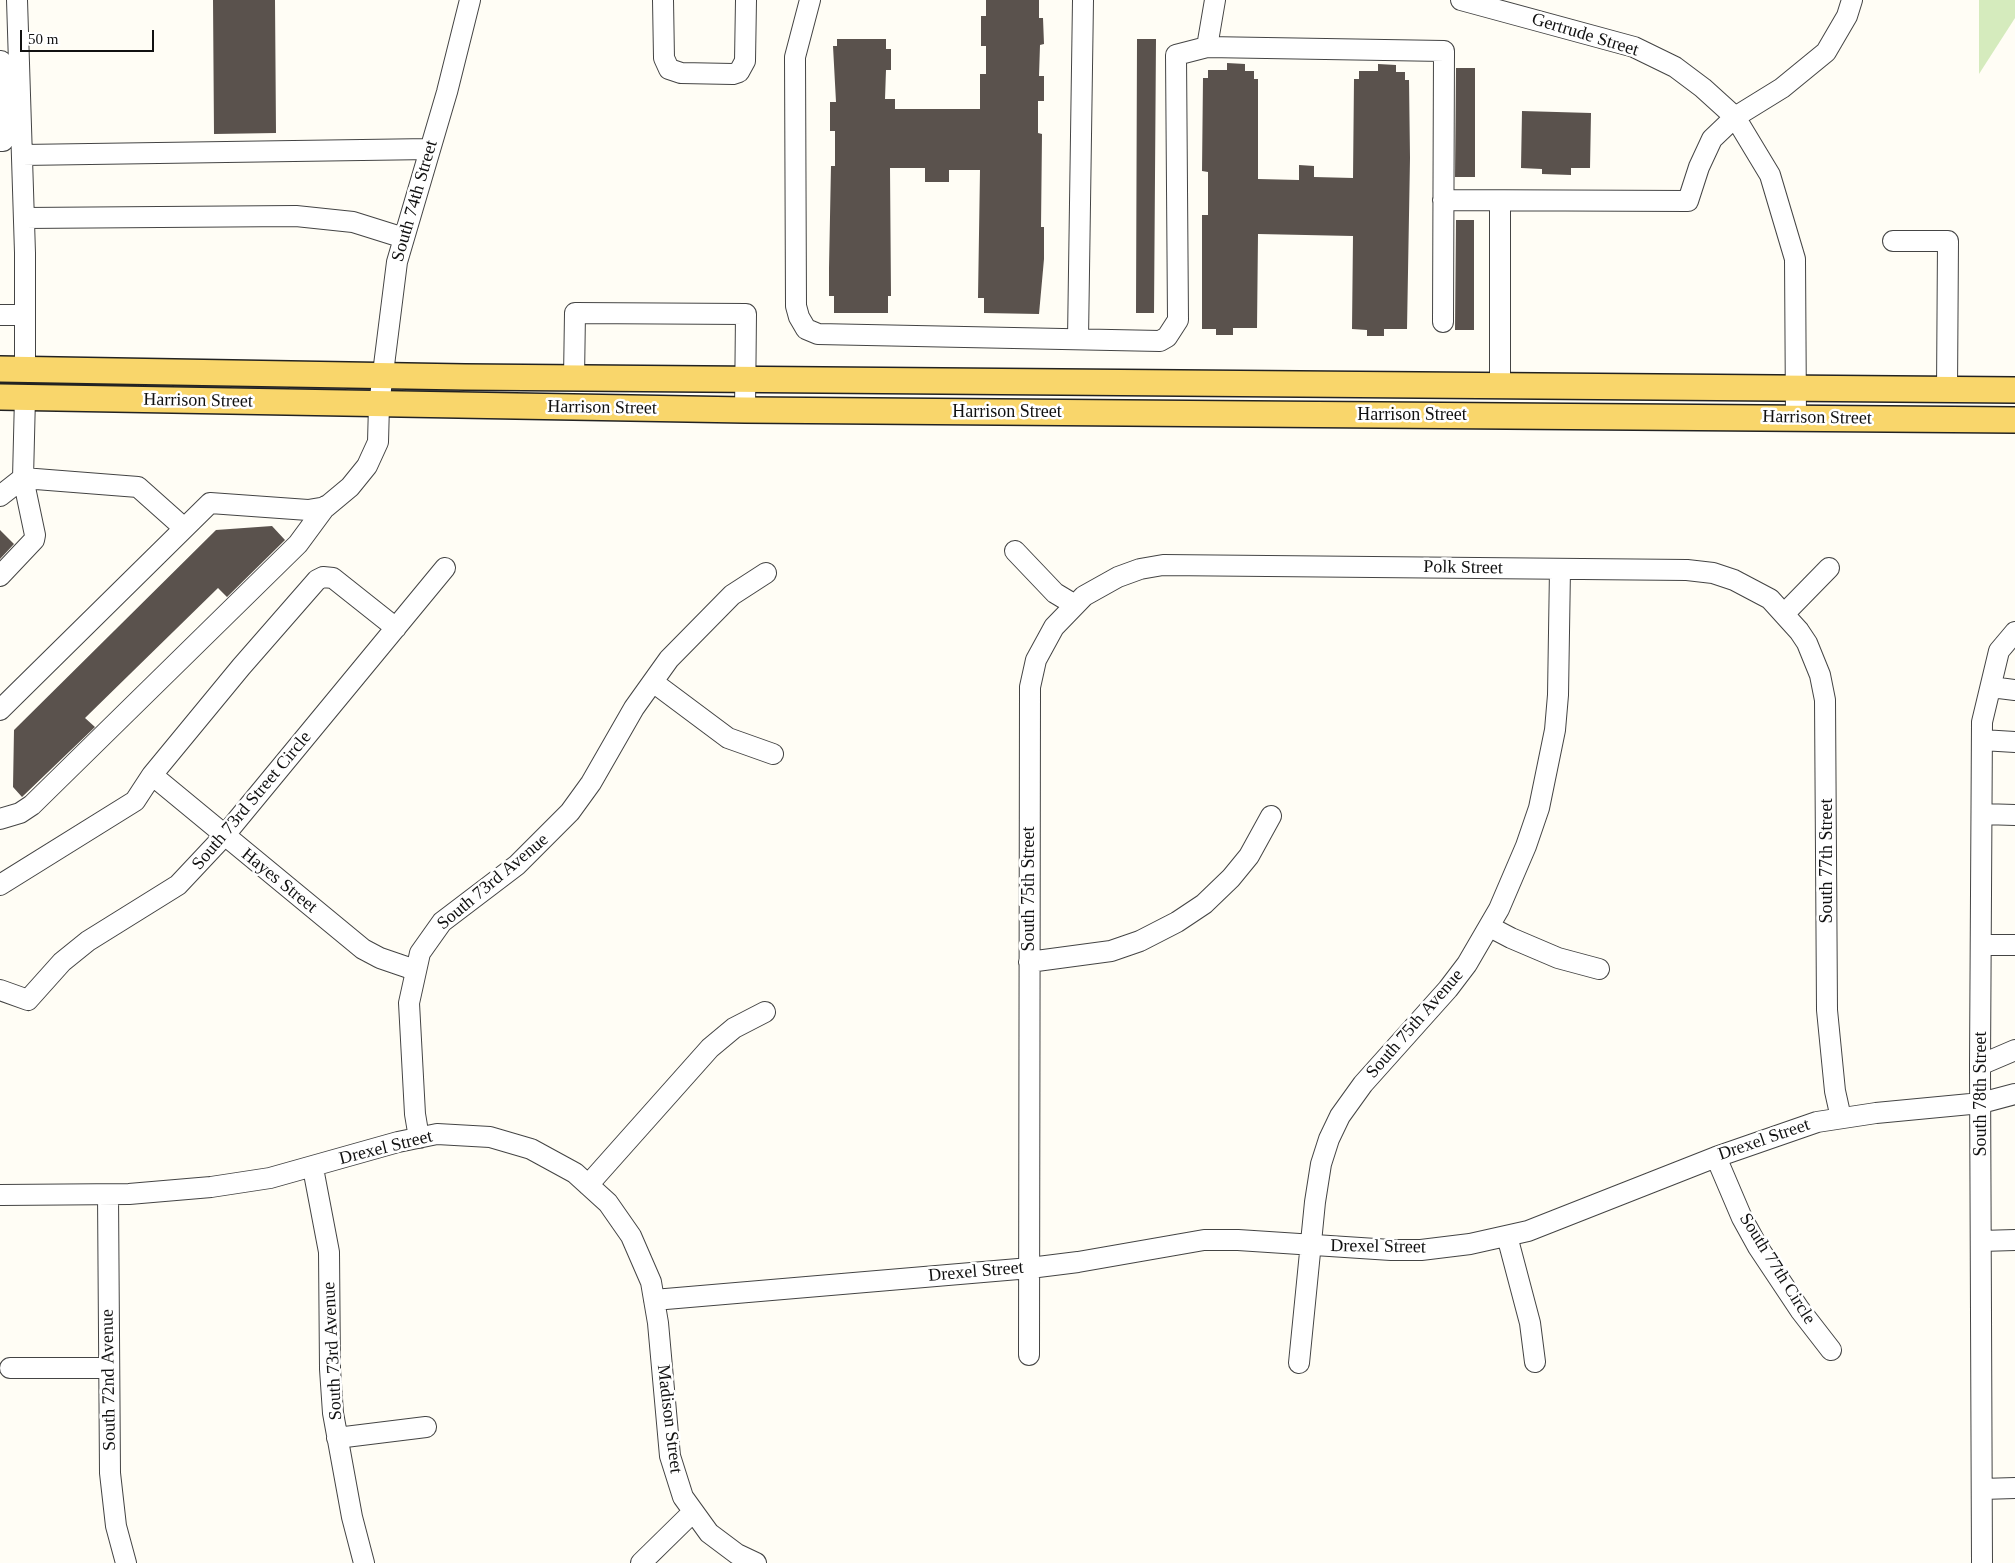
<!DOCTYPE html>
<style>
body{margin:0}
#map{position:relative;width:2015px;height:1563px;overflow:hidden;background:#fffdf5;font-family:"Times New Roman",serif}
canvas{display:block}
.scale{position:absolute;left:20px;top:30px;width:134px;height:22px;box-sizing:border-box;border:2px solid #111;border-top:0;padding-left:6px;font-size:15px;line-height:18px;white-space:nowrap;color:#111;-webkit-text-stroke:4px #fff;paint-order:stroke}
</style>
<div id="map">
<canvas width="2015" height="1563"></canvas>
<div class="scale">50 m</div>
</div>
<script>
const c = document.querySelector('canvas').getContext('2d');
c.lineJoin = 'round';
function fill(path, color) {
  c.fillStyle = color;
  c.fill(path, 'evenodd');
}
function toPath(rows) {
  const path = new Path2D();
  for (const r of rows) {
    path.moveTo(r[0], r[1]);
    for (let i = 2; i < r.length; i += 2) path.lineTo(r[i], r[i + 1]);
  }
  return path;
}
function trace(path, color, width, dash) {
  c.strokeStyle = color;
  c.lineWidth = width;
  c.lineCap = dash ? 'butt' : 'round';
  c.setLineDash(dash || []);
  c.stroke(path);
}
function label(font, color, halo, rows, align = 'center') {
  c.font = font + ' "Times New Roman",serif';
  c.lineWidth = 5;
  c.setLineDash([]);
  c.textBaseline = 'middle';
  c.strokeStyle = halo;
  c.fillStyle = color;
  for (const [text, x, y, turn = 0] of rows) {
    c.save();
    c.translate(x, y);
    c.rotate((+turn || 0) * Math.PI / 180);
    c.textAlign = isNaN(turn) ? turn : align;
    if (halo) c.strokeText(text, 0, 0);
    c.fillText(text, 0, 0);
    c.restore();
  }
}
fill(toPath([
 [1979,0,2015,0,2015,18,1979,74]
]), '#d5ebbd');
fill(toPath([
 [213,0,275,0,276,133,214,134],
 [986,0,1039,0,1039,18,1043,18,1044,44,1040,45,1039,76,1044,76,1044,101,1038,101,1038,133,1042,134,1041,227,1044,227,1044,259,1039,314,984,313,984,298,978,298,980,170,949,170,949,182,925,182,925,168,890,168,891,296,888,296,888,313,834,313,834,296,829,296,829,268,831,166,835,166,835,131,830,131,830,102,836,102,833,46,837,46,837,39,886,39,886,49,891,49,891,70,886,70,885,99,895,99,895,109,980,109,980,74,986,74,986,46,981,46,981,16,986,16],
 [1137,39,1156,39,1154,313,1136,313],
 [1227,63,1245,64,1245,71,1254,71,1254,79,1258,79,1258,179,1299,180,1299,165,1314,166,1314,177,1353,178,1354,79,1359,79,1359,71,1378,71,1378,64,1396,65,1396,72,1405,72,1405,80,1409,80,1410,158,1407,329,1384,329,1384,336,1367,336,1367,330,1352,329,1353,236,1258,234,1257,328,1233,328,1233,335,1216,335,1216,329,1202,329,1202,215,1208,215,1208,172,1202,171,1203,78,1208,78,1208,70,1227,70],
 [1456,68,1475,68,1475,177,1455,177],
 [1522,111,1591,113,1590,168,1571,168,1571,175,1542,174,1542,169,1521,168],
 [1456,220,1474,220,1474,330,1455,330],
 [272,526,285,540,227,597,218,588,85,718,95,727,22,797,13,787,14,730,216,530],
 [0,530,14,544,0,559]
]), '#5a524d');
const minor = toPath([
 [17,0,25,253,25,369],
 [663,0,664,58,669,69,681,73,733,74,739,72,745,61,746,0],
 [810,0,795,57,796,306,799,317,806,329,818,334,1160,341,1167,337,1178,320,1176,55,1207,47,1215,0],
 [1461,0,1634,47,1675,67,1703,88,1735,117,1770,175,1795,259,1796,418],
 [1207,47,1444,51,1443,322],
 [0,141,3,141,1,61],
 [22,155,430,149],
 [1443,200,1688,201,1699,167,1712,139,1735,117,1782,88,1826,52,1847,16,1852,0],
 [24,218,296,216,353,222,404,238],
 [1893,241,1948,241,1947,390],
 [0,315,25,315],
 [1078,339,1083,0],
 [574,378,575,313,746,314,745,410],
 [1500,387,1500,201],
 [0,496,23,478,25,397],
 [1015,551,1055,593,1075,605],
 [0,576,34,540,35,535,23,478,138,487,184,528],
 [1784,614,1829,568],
 [653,682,728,738,773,754],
 [1991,687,2015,690],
 [0,710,210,503,308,510,326,507,350,487,367,466,378,442,379,405,397,262,447,92,470,0],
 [1982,740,2015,742],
 [152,775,363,949,380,958,415,970],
 [1982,814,2015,815],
 [0,819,20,813,32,805,298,544,326,506],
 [0,885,135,801,152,775,241,667,317,580,323,577,333,578,396,628],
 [1490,927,1511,938,1558,958,1599,969],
 [1982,945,2015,945],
 [1029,962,1111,951,1140,941,1177,922,1204,904,1231,878,1249,856,1271,816],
 [0,990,28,1000,62,962,88,941,178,885,224,836,445,568],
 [1980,1065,2015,1050],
 [419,1138,415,1114,409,1003,420,953,442,922,517,865,570,812,591,783,634,708,669,659,732,595,766,573],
 [1716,1157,1742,1218,1758,1247,1800,1310,1831,1350],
 [313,1168,329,1252,330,1369,333,1413,352,1517,364,1563],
 [588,1185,710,1048,734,1028,765,1012],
 [0,1195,129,1194,211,1187,270,1178,398,1142,437,1134,490,1137,531,1149,575,1173,608,1203,631,1236,651,1282,658,1323,670,1456,683,1497,709,1533,737,1554,756,1563],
 [108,1195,110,1473,116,1526,126,1563],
 [1507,1236,1530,1323,1535,1362],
 [1981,1241,2015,1240],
 [654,1300,1030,1268,1078,1262,1204,1240,1238,1240,1391,1250,1421,1250,1470,1244,1528,1231,1716,1157,1817,1122,1876,1113,1981,1103,2015,1094],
 [1029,1355,1030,687,1036,660,1054,627,1084,596,1118,577,1140,569,1163,565,1687,570,1713,573,1734,580,1770,599,1799,631,1807,643,1820,675,1825,700,1827,1010,1835,1091,1841,1118],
 [1299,1363,1315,1202,1321,1164,1329,1139,1340,1116,1363,1084,1448,989,1467,964,1499,909,1526,846,1539,808,1555,730,1558,695,1560,569],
 [10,1368,109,1368],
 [337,1438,426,1427],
 [1982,1489,2015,1488],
 [641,1563,693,1512],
 [1982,1563,1980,1065,1982,722,1999,651,2015,632]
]);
const major = toPath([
 [0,369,465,377,2015,390],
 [0,397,745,410,2015,420]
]);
trace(minor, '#444', 22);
trace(major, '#222', 28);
trace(minor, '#fff', 20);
trace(major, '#f9d66b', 25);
label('18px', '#111', '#fff', [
 ["Gertrude Street",1585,35,17],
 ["South 74th Street",415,201,-74],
 ["Harrison Street",198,401,1],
 ["Harrison Street",602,408,1],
 ["Harrison Street",1007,412],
 ["Harrison Street",1412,415],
 ["Harrison Street",1817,418,1],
 ["Polk Street",1463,568,1],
 ["South 73rd Street Circle",252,801,-50],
 ["South 77th Street",1827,861,-90],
 ["Hayes Street",279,881,39],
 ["South 73rd Avenue",493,882,-40],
 ["South 75th Street",1029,889,-90],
 ["South 75th Avenue",1415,1024,-49],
 ["South 78th Street",1981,1094,-90],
 ["Drexel Street",1764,1140,-19],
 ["Drexel Street",386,1148,-14],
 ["Drexel Street",1378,1247,1],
 ["South 77th Circle",1777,1269,58],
 ["Drexel Street",976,1272,-5],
 ["South 73rd Avenue",333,1351,-93],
 ["South 72nd Avenue",109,1380,-91],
 ["Madison Street",669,1419,83]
]);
</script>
